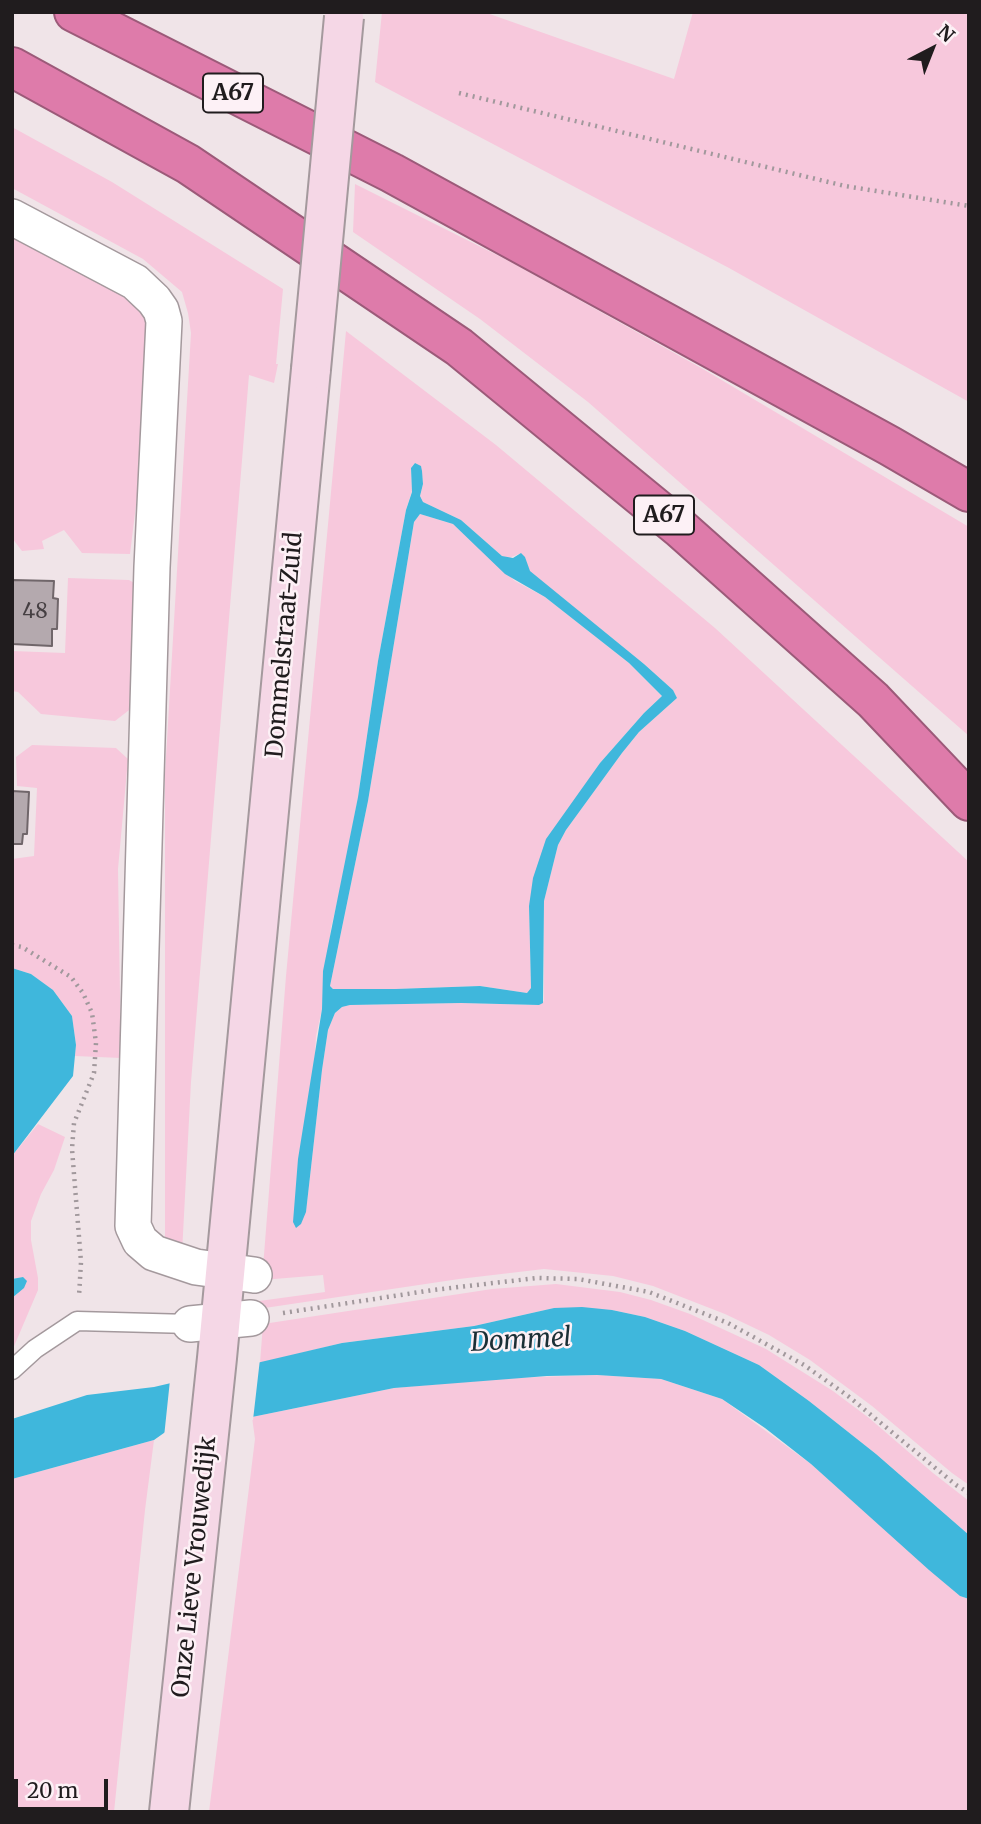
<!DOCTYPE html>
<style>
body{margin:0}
#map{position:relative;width:981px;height:1824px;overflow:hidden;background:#f0e4e8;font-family:Merriweather,serif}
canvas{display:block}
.frame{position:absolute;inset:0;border:14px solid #201c1e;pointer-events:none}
.north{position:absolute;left:897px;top:14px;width:70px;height:70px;-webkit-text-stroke:5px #fdf1f6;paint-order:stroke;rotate:42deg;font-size:19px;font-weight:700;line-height:28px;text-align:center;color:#201c1e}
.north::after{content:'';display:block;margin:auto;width:24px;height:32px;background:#201c1e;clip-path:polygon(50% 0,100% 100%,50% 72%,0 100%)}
.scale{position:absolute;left:14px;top:1779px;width:94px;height:32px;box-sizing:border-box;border:4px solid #201c1e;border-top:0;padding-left:9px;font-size:21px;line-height:24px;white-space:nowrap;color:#201c1e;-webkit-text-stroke:5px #fdf1f6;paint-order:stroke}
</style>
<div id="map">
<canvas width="981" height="1824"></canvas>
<div class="frame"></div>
<div class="north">N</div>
<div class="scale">20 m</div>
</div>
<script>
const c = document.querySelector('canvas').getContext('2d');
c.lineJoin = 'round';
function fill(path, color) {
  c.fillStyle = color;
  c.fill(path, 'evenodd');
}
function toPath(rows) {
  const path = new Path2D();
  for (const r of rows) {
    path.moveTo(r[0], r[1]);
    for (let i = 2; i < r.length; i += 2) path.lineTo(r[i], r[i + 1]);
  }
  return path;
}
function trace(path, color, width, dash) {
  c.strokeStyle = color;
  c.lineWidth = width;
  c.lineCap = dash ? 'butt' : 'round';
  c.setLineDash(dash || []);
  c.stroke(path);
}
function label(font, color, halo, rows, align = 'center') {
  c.font = font + ' Merriweather,serif';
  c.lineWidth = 5;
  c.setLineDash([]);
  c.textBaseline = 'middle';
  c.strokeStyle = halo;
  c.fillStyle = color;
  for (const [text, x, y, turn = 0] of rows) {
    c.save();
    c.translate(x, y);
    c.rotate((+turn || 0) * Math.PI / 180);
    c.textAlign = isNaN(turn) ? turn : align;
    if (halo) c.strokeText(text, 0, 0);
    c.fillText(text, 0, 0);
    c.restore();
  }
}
fill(toPath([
 [382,12,484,12,674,79,693,12,969,12,969,402,729,268,375,82],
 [12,127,112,182,283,289,276,364,278,364,274,383,249,375,191,1082,182,1253,165,1250,165,774,191,333,188,313,182,292,143,259,12,188],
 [355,184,511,262,703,369,969,527,969,736,588,402,480,319,353,232],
 [12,225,101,273,150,318,150,391,130,554,82,553,64,530,42,541,44,549,22,551,12,538],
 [346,331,496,445,715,628,969,862,969,1485,952,1473,872,1406,810,1360,769,1335,725,1314,653,1286,613,1276,544,1269,459,1279,258,1309,259,1301,325,1292,323,1275,262,1280,286,976],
 [415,463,421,467,423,484,420,496,423,502,461,520,502,556,509,558,519,554,525,557,529,571,644,664,673,690,677,698,639,732,622,753,566,830,558,845,544,901,544,1001,538,1005,461,1003,350,1005,342,1007,335,1013,328,1030,322,1070,306,1212,316,1036,322,1009,331,928,343,878,358,797,378,661,406,510,412,491,411,468],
 [420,514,453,524,515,581,545,597,629,663,662,696,644,713,600,763,581,792,529,906,531,988,527,993,480,986,395,989,333,989,330,986,368,801,414,522],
 [68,578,129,580,143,588,133,707,115,721,41,714,18,692,12,691,12,651,65,653],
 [32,745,116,748,128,759,118,869,121,1058,75,1056,76,1045,72,1016,53,990,31,974,12,968,12,859,34,856,37,788,17,786,16,757],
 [38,1124,65,1137,54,1170,41,1194,31,1221,31,1240,38,1278,38,1290,12,1351,12,1298,18,1293,23,1277,12,1279,12,1156],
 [556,1284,620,1292,651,1300,690,1314,766,1349,833,1391,869,1418,933,1473,969,1501,969,1535,876,1454,809,1401,759,1365,685,1331,645,1317,612,1310,554,1308,474,1326,342,1343,260,1363,263,1324,492,1289],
 [597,1375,661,1379,722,1399,811,1464,960,1596,969,1599,969,1812,209,1812,255,1439,252,1417,394,1388,509,1378],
 [154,1440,145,1510,114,1812,12,1812,12,1479]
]), '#f7c8dc');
fill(toPath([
 [415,463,421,466,422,471,423,484,420,496,423,502,461,520,502,556,513,558,521,553,525,557,530,571,644,664,673,690,677,698,639,732,622,753,566,830,558,845,544,901,543,1003,539,1005,461,1003,350,1005,342,1007,335,1013,328,1030,322,1070,306,1212,301,1224,296,1228,293,1222,298,1159,322,1009,323,971,358,797,378,661,406,510,412,492,411,468],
 [420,514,453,524,505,574,545,597,629,663,662,696,644,713,600,763,546,839,533,878,529,906,531,988,527,993,480,986,395,989,333,989,330,986,368,801,414,522],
 [12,968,31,974,53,990,72,1016,76,1045,73,1076,12,1156],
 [23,1277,27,1281,24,1288,12,1298,12,1279],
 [582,1307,612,1310,645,1317,685,1331,759,1365,809,1401,876,1454,969,1535,969,1599,960,1596,929,1570,811,1464,765,1428,722,1399,661,1379,597,1375,547,1376,394,1388,252,1417,171,1428,154,1440,12,1479,12,1419,87,1395,154,1387,342,1343,474,1326,554,1308]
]), '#3fb7dc');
fill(toPath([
 [260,1359,253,1420,172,1432,164,1437,170,1380]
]), '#f0e4e8');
const building = toPath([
 [12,580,54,581,53,598,58,599,57,629,52,629,52,646,12,644,12,580],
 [12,791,29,792,27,834,23,834,22,844,12,844,12,791]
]);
fill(building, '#b4a9ae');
trace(building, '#70666a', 2);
const lane = toPath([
 [12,1370,35,1349,77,1321,190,1324]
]);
const street = toPath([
 [12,217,135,282,154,300,161,310,164,321,152,567,133,1226,140,1241,154,1253,196,1267,254,1275],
 [190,1324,251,1318]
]);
const secondary = toPath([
 [169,1812,217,1358,311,369]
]);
const highway = toPath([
 [74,12,392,173,890,446,969,492],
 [12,67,188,164,459,347,681,529,873,700,969,801]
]);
trace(lane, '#a4999d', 21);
trace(street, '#a4999d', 38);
trace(secondary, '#a4999d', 42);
trace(highway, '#9c5a79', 42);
trace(toPath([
 [459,93,845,186,969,206],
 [12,945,22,947,71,977,83,993,92,1013,96,1043,94,1073,74,1123,72,1149,81,1262,79,1296],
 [283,1313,433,1290,537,1278,578,1279,649,1292,728,1323,804,1365,848,1396,956,1485,969,1493]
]), '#a1989c', 4.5, [2, 5]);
trace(lane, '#fff', 18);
trace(street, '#fff', 35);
trace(secondary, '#f5d7e6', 38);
trace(highway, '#de7baa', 38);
const secondaryBridge = toPath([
 [311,369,344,17]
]);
trace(secondaryBridge, '#a4999d', 42, []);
trace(secondaryBridge, '#f5d7e6', 38);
label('21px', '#453f42', null, [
 ["48",35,612]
]);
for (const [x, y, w] of [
 [233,93,60],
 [664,515,60]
]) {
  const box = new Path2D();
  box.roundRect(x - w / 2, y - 19.5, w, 39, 5);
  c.fillStyle = '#fdf1f6';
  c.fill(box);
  trace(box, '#201c1e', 2);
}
label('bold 23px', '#201c1e', null, [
 ["A67",233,93],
 ["A67",664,515]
]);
label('24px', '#201c1e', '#fdf1f6', [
 ["Dommelstraat-Zuid",285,645,-85],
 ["Onze Lieve Vrouwedijk",195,1567,-84]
]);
label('italic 26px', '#1b2f36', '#fdf1f6', [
 ["Dommel",521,1341,-3]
]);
</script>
